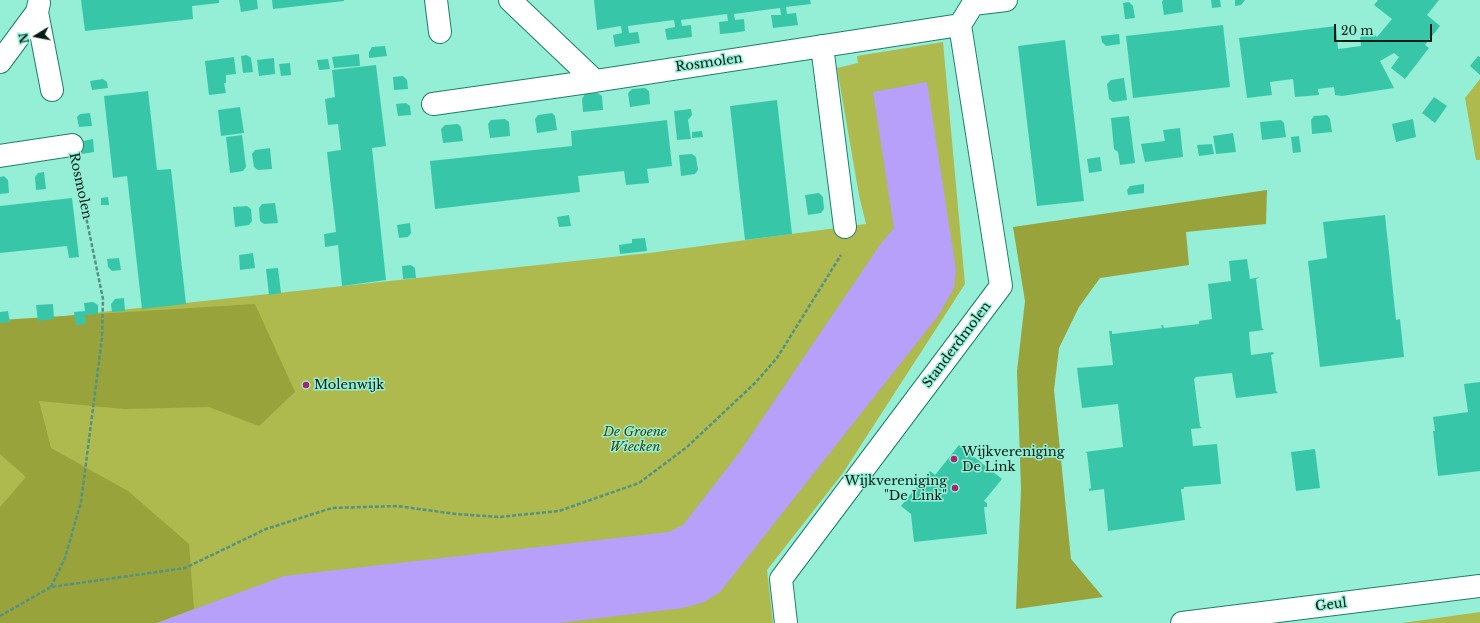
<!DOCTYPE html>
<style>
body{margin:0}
#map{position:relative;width:1480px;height:623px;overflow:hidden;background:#95efd6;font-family:"Libre Baskerville",serif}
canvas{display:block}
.north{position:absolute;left:16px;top:16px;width:40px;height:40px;-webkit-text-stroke:3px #95efd6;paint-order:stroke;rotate:260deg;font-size:11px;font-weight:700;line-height:16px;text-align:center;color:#011c16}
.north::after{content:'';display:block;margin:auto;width:14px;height:18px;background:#011c16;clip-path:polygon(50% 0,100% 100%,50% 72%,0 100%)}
.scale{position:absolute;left:1334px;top:24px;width:98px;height:18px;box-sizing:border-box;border:2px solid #011c16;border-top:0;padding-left:5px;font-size:12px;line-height:14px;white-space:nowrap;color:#011c16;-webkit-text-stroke:3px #95efd6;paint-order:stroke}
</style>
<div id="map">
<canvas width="1480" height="623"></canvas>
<div class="north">N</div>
<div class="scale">20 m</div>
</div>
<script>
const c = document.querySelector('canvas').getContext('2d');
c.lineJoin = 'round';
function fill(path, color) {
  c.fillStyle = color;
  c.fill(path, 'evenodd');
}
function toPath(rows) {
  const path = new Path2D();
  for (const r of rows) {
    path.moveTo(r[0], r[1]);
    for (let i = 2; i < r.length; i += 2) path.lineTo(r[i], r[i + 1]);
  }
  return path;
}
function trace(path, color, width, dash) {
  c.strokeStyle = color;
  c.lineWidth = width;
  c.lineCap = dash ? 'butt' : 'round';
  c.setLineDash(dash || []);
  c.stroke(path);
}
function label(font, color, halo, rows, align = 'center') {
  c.font = font + ' "Libre Baskerville",serif';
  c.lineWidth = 3;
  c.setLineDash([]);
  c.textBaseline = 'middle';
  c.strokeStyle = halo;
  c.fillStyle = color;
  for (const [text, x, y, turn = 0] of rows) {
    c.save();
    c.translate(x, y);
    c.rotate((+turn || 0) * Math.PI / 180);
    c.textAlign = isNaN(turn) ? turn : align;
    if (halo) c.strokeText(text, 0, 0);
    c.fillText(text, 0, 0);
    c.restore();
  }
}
fill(toPath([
 [943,42,965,284,843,473,767,570,773,623,0,623,0,323,649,253,866,224,859,195,837,68,858,63,857,56],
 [1480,79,1480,160,1476,160,1465,98],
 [1480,612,1480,623,1402,623]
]), '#aeb94e');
fill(toPath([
 [1267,190,1266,224,1186,232,1189,265,1100,278,1079,307,1059,348,1054,390,1071,559,1103,597,1016,609,1021,489,1017,371,1025,301,1013,227],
 [255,304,295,392,259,426,209,407,124,409,39,401,51,448,128,491,189,544,194,609,157,623,0,623,0,507,26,477,0,454,0,320]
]), '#98a33b');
fill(toPath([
 [927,82,956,270,954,288,938,316,720,592,704,602,683,608,559,623,157,623,284,576,669,532,683,525,739,453,882,242,894,228,873,92]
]), '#b7a0fa');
fill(toPath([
 [81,0,219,0,219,3,192,6,193,19,85,31],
 [239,0,257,0,258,9,241,12],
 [272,0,344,0,344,1,273,9],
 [594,0,810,0,811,4,786,7,787,14,796,13,798,25,773,28,771,15,781,15,780,8,734,14,735,20,744,19,745,31,732,33,720,34,719,22,728,21,727,14,681,20,682,26,691,25,692,37,667,40,665,29,675,27,674,20,628,26,629,33,638,32,640,43,615,47,613,35,622,33,621,26,597,30],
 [1163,0,1182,0,1183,12,1164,15,1162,2],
 [1211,0,1220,0,1221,7,1212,8],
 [1235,0,1245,0,1241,5,1235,6],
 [1378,0,1439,0,1427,15,1440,26,1425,45,1429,48,1405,79,1391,68,1399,57,1394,53,1380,61,1394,88,1342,96,1335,95,1334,87,1318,89,1319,95,1295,97,1293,79,1270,82,1272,95,1247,98,1239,38,1336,26,1338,49,1361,46,1360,37,1371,31,1377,37,1392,19,1374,5],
 [1129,2,1133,6,1135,18,1125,19,1123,3],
 [1223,25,1230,87,1133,98,1126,36],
 [1119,34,1120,44,1106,46,1102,42,1101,36],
 [1065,40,1084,201,1037,206,1018,46],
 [385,46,387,56,369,58,369,52,372,47],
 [359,54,360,66,334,68,332,57],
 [247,55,251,58,253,72,243,73,241,56],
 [1478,56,1480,57,1480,75,1470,66],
 [234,57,236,74,226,75,226,83,224,83,226,93,209,95,205,61],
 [274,58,275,74,259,76,257,60],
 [328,59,330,69,319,70,317,60],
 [290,63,291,75,281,76,279,64],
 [376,65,386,146,372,148,386,280,342,286,338,245,325,247,324,234,336,232,327,152,341,150,338,124,328,125,325,99,335,97,332,70],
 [403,76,407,80,408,89,394,90,393,77],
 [1124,78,1127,100,1113,102,1109,99,1107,84,1111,80],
 [103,79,107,82,108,88,92,90,90,81],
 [645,88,649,91,650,104,630,107,628,93,632,89],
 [148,91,157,170,171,169,186,304,142,309,127,176,113,178,104,96],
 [598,93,602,96,603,110,583,112,582,99,585,94],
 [1434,97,1447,106,1435,123,1422,113],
 [777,100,792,234,745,240,730,106],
 [406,103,410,106,411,115,398,116,396,104],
 [240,107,244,133,221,136,218,110],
 [691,109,692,115,688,120,691,139,677,140,674,111],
 [90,113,92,126,79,127,77,117,80,114],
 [552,113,555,116,557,130,537,133,535,119,538,115],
 [1327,115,1330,119,1332,132,1312,134,1311,120,1314,116],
 [1129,116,1135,163,1120,165,1118,152,1114,149,1111,118],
 [505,119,509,122,510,136,490,138,488,124,491,120],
 [1413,119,1416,137,1396,142,1392,124],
 [667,120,672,166,647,169,649,183,626,185,624,171,578,176,580,192,435,209,430,161,572,146,571,131],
 [1281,120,1284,123,1286,137,1262,140,1260,122],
 [458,124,461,127,463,141,443,143,441,129,445,125],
 [1180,128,1183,157,1145,162,1141,144,1165,141,1163,130],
 [702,131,703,137,692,138,692,132],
 [1233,133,1236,152,1216,154,1213,136],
 [242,135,246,167,243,171,230,173,226,137],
 [1299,136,1301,152,1293,153,1291,137],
 [93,139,94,152,82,154,80,144,83,141],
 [1212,144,1214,154,1199,156,1197,145],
 [270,148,272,169,258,170,254,167,252,154,255,150],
 [692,154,696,157,698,170,695,174,681,176,679,155],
 [1100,157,1102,171,1089,173,1087,159],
 [44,172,46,189,36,190,35,177,38,173],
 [4,176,8,180,9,193,0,194,0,177],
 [1144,184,1144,193,1128,195,1127,190,1130,186],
 [819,193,823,197,824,209,821,213,808,215,805,195],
 [108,197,109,205,101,205,101,198],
 [72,198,79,257,69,258,67,246,0,253,0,206],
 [275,203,278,223,264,224,260,221,259,208,262,204],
 [247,206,251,209,252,221,249,225,235,227,233,207],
 [569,215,571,226,559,227,557,217],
 [1385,215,1396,320,1400,319,1404,357,1320,367,1308,261,1327,258,1323,222],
 [410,223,411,233,408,237,399,238,397,225],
 [645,238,647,251,620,254,619,245,632,243,632,239],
 [253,253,255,268,240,270,239,255],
 [119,258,121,270,112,271,108,267,107,259],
 [1247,259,1250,279,1260,277,1256,279,1262,328,1264,330,1249,332,1251,355,1273,352,1274,354,1271,355,1276,391,1278,393,1236,398,1232,373,1196,377,1194,379,1200,426,1202,428,1191,429,1193,446,1217,444,1221,484,1184,487,1184,489,1181,489,1185,520,1108,531,1104,489,1089,491,1089,489,1091,488,1087,453,1085,452,1123,447,1118,404,1082,408,1077,368,1113,365,1109,331,1112,331,1112,334,1162,328,1161,325,1163,325,1164,328,1199,324,1199,321,1212,319,1208,284,1231,281,1229,261],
 [411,265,415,268,416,278,403,279,402,266],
 [278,268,281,293,269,295,266,269],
 [124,298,125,311,112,312,111,304,115,299],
 [93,302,98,305,98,314,85,315,86,324,76,325,74,312,85,311,84,303],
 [53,304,54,319,38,321,36,305],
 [8,311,10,322,0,323,0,312],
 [1480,382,1480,471,1438,476,1433,431,1435,431,1433,417,1468,412,1464,384],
 [959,445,1002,479,984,501,987,503,987,507,984,507,987,534,914,542,911,514,901,506,930,471,935,475],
 [1315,449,1320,488,1296,491,1291,452]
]), '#37c7a8');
const minor = toPath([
 [436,0,440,32],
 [510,0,595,81,960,25],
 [37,12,52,90],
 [960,25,973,4,1006,0],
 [822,46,845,227],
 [0,62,37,12,39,3],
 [433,104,595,81],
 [0,156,72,145],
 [786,623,781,579,1001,286,960,25],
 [1182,623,1480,586]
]);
trace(minor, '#1c7f6a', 24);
trace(toPath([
 [51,587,65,558,81,502,102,338,103,299,77,173],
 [0,616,51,587,185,568,266,529,332,508,397,506,456,514,499,517,559,511,639,483,687,447,755,383,777,358,841,255]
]), '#549382', 2.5, [4, 2]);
trace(minor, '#fff', 22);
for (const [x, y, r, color] of [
 [306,385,4,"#ac256a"],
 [954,459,4,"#ac256a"],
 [955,488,4,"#ac256a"]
]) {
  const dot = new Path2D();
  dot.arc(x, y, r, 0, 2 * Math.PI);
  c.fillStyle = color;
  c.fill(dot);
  trace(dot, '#95efd6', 1.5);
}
label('13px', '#011c16', '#95efd6', [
 ["Rosmolen",709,63,-8],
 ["Rosmolen",80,186,78],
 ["Standerdmolen",957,345,-53],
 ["Geul",1331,605,-7]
]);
label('13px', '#011c16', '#95efd6', [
 ["Molenwijk",314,385],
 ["Wijkvereniging",962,452],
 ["De Link",962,467],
 ["Wijkvereniging",947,481,"right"],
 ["\"De Link\"",947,496,"right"]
], 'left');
label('italic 13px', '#40450d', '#95efd6', [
 ["De Groene",635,432],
 ["Wiecken",635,447]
]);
</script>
